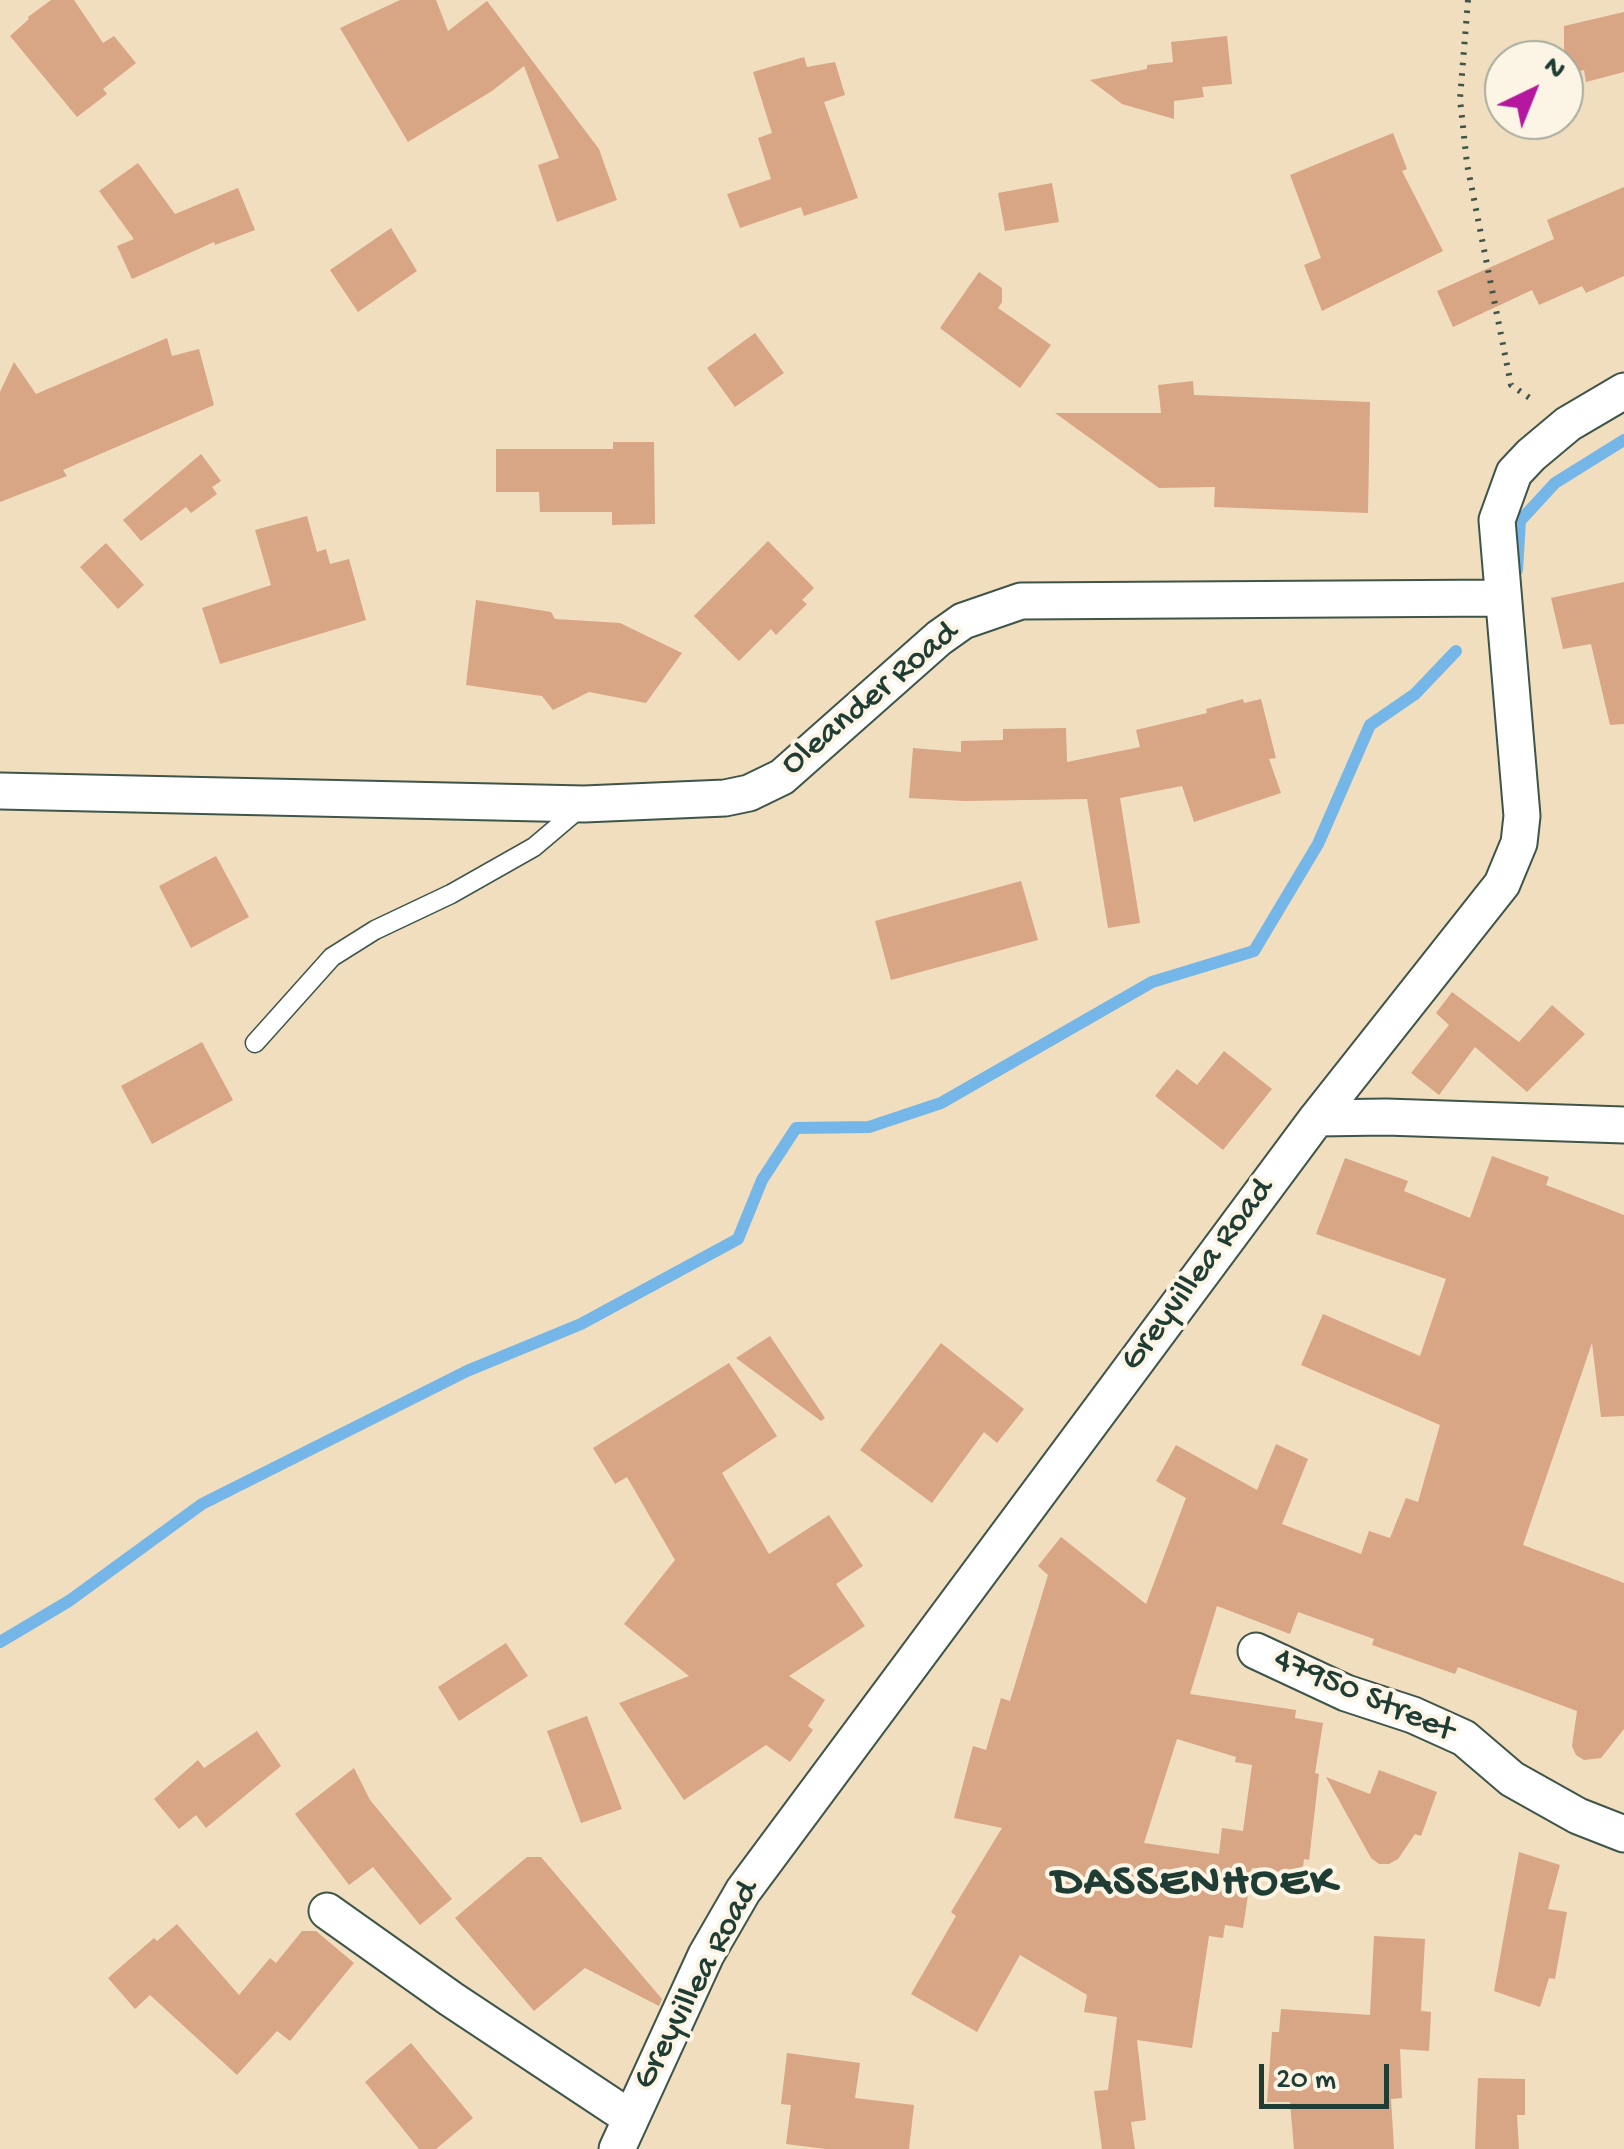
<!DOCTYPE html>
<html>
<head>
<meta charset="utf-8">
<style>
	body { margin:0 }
	#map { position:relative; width:1624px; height:2149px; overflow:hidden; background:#f1debe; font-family:"Gochi Hand",sans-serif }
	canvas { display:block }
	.north { position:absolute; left:1484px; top:40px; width:100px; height:100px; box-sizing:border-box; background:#fcf5e5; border:2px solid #a4ab9e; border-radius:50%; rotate:43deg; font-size:28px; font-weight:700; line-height:40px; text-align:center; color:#1f3d34 }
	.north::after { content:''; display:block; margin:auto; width:35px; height:45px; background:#b5179e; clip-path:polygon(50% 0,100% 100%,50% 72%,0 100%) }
	.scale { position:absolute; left:1259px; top:2064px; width:130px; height:45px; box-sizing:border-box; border:5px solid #1f3d34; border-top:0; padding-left:12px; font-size:30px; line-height:35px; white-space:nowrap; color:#1f3d34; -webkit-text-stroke:8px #fcf5e5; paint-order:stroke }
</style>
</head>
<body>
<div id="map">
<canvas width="1624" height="2149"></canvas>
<div class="north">N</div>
<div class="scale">20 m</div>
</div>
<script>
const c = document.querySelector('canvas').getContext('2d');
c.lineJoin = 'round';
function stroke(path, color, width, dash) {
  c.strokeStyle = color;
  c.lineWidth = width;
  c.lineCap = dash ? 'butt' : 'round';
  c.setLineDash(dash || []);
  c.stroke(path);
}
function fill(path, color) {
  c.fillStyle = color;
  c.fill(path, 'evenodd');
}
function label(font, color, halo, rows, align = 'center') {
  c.font = font + ' "Gochi Hand",sans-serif';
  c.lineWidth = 8;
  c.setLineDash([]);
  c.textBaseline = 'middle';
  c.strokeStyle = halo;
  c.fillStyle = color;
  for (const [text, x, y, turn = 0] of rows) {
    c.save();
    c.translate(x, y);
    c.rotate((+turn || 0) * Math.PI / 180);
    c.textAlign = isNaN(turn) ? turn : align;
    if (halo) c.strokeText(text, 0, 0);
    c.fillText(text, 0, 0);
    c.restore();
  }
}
stroke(new Path2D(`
	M 1517,570 L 1520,521 L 1555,483 L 1624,440
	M 0,1642 L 69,1601 L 202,1504 L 467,1371 L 581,1324 L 738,1239 L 762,1180 L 796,1128 L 869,1127 L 941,1103 L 1152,982 L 1254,951 L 1318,844 L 1370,725 L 1415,694 L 1456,651`), '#75b6e9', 12);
fill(new Path2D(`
	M 51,0 L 74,0 L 103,43 L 114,36 L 136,63 L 103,89 L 107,94 L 77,117 L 10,36 L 29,19 L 28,17 Z
	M 400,0 L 436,0 L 448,31 L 487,1 L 599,149 L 617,200 L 557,222 L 538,165 L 559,158 L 524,66 L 492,91 L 408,142 L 340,28 Z
	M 1624,12 L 1624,72 L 1586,82 L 1584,70 L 1569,74 L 1564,54 L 1564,26 Z
	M 1227,36 L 1232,84 L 1202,87 L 1204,97 L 1174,101 L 1174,119 L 1122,104 L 1090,80 L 1147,69 L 1147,65 L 1173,62 L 1171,42 Z
	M 804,57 L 807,67 L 835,62 L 845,95 L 824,102 L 858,198 L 804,216 L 801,207 L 740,228 L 727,194 L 771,179 L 758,138 L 772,133 L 753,72 Z
	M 1393,133 L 1407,169 L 1402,171 L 1443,251 L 1322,311 L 1304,265 L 1321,258 L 1290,175 Z
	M 138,163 L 175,214 L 238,188 L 255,230 L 215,245 L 214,242 L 132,279 L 117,246 L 134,239 L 99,191 Z
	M 1052,183 L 1059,222 L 1005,231 L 998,193 Z
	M 1624,187 L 1624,276 L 1586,293 L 1582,286 L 1539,305 L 1532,290 L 1453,327 L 1437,291 L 1554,239 L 1547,220 Z
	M 391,228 L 417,271 L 358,312 L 330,270 Z
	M 979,272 L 1002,288 L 1002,302 L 998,308 L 1051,345 L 1020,388 L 940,328 Z
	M 755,333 L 784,373 L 735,407 L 707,368 Z
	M 167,338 L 172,356 L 199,349 L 214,405 L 63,470 L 67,476 L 0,502 L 0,392 L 14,362 L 36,394 Z
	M 1193,381 L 1194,395 L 1370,402 L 1368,513 L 1214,507 L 1215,487 L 1159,488 L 1055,413 L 1161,413 L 1158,385 Z
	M 613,442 L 654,442 L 655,524 L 612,525 L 612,512 L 540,512 L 539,492 L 496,492 L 496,449 L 613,449 Z
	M 201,454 L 221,481 L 212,487 L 217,494 L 191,513 L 186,507 L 141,541 L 123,520 Z
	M 307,516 L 317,552 L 326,549 L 330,564 L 349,559 L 366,620 L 220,664 L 202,608 L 271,585 L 255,530 Z
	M 768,541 L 814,588 L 802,600 L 807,604 L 776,635 L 771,629 L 739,661 L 694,616 Z
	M 106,543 L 144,585 L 118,609 L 80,567 Z
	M 1624,582 L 1624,724 L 1610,725 L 1591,644 L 1563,649 L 1551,598 Z
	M 476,600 L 551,612 L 555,619 L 620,623 L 682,653 L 646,703 L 589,692 L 553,710 L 542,696 L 466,685 Z
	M 1243,699 L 1244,703 L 1261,699 L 1276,758 L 1269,759 L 1281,793 L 1194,822 L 1182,786 L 1120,798 L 1140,923 L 1108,928 L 1087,799 L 964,801 L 909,798 L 913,748 L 961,752 L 961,741 L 1003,740 L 1003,729 L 1066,728 L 1067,762 L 1140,747 L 1136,730 L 1207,713 L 1206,709 Z
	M 216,856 L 249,917 L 191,948 L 159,886 Z
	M 1021,881 L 1038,940 L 891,980 L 875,921 Z
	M 1452,992 L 1519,1042 L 1552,1005 L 1585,1034 L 1527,1092 L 1475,1047 L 1439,1095 L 1411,1073 L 1449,1025 L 1436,1013 Z
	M 202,1042 L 233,1100 L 152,1144 L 121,1086 Z
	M 1224,1051 L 1272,1089 L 1223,1150 L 1155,1096 L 1177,1069 L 1197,1085 Z
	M 1492,1156 L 1549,1177 L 1546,1185 L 1624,1215 L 1624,1416 L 1601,1417 L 1592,1343 L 1523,1545 L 1624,1583 L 1624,1729 L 1601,1758 L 1584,1760 L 1576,1755 L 1572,1746 L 1577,1711 L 1458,1667 L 1455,1674 L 1372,1645 L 1374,1639 L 1298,1612 L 1290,1634 L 1217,1606 L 1190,1694 L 1296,1710 L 1295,1718 L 1323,1723 L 1315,1773 L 1319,1774 L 1309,1860 L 1304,1859 L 1302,1875 L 1252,1868 L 1243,1928 L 1225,1925 L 1223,1938 L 1209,1936 L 1192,2048 L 1137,2040 L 1146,2120 L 1131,2122 L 1135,2149 L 1102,2149 L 1094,2091 L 1108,2090 L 1117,2017 L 1084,2012 L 1087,1995 L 1020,1955 L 977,2032 L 911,1994 L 956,1916 L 951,1912 L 1002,1828 L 954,1818 L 973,1746 L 986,1750 L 1001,1698 L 1010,1701 L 1048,1575 L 1038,1566 L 1061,1537 L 1146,1604 L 1186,1498 L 1156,1481 L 1176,1445 L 1257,1490 L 1276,1444 L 1308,1459 L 1282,1524 L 1361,1554 L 1369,1531 L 1390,1538 L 1406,1498 L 1418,1502 L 1440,1425 L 1301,1365 L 1323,1314 L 1420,1356 L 1446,1279 L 1316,1234 L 1345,1158 L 1408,1181 L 1404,1191 L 1470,1218 ZM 1177,1739 L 1236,1757 L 1235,1762 L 1252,1765 L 1243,1831 L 1222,1828 L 1219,1854 L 1144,1843 Z
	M 770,1336 L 825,1418 L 821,1421 L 736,1358 Z
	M 941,1343 L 1024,1409 L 997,1443 L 984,1432 L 932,1503 L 860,1450 Z
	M 729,1363 L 777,1436 L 722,1473 L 769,1554 L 829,1515 L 863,1566 L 836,1584 L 865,1626 L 789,1676 L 825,1700 L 808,1726 L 813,1730 L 790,1762 L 766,1745 L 684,1800 L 619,1703 L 689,1676 L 624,1624 L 675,1560 L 627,1477 L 615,1484 L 593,1448 Z
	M 506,1643 L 528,1676 L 459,1721 L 438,1687 Z
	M 587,1716 L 622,1809 L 581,1823 L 547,1731 Z
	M 257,1731 L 281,1766 L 206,1828 L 196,1815 L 179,1829 L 154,1799 L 198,1760 L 204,1768 Z
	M 354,1768 L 370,1800 L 452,1899 L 420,1925 L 373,1867 L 349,1885 L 295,1814 Z
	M 1379,1770 L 1437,1792 L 1421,1836 L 1415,1834 L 1398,1859 L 1389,1864 L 1379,1864 L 1371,1858 L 1326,1777 L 1370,1794 Z
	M 1519,1852 L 1560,1865 L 1548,1909 L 1567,1912 L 1555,1979 L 1549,1978 L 1540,2007 L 1494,1991 Z
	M 527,1857 L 541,1857 L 662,1999 L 659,2006 L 585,1968 L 534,2011 L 455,1918 Z
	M 177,1924 L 239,1995 L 270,1958 L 276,1963 L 302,1931 L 316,1931 L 354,1963 L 290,2041 L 277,2031 L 237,2075 L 150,1995 L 135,2009 L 108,1978 L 154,1938 L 157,1941 Z
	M 1374,1936 L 1425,1939 L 1421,2011 L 1431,2012 L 1429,2051 L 1400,2049 L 1402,2098 L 1391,2099 L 1394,2149 L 1294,2149 L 1290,2102 L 1267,2102 L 1272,2032 L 1279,2032 L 1281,2009 L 1370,2015 Z
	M 411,2043 L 473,2118 L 436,2149 L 419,2149 L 365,2082 Z
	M 787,2053 L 860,2063 L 855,2098 L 914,2105 L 909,2149 L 826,2149 L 786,2144 L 791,2105 L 781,2104 Z
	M 1478,2078 L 1525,2079 L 1525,2115 L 1517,2115 L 1519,2149 L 1475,2149 Z`), '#d8a585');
const service = new Path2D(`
	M 255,1043 L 332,957 L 375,930 L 451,894 L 534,847 L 580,808`);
const minor = new Path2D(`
	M 0,791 L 584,804 L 725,798 L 749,793 L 782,777 L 939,638 L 963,621 L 1021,601 L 1502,598
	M 1317,1118 L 1386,1117 L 1624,1125
	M 1256,1651 L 1346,1693 L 1413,1715 L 1464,1738 L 1512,1779 L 1578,1816 L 1624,1834
	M 327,1911 L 451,1999 L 629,2117
	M 617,2149 L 706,1955 L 743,1891 L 1317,1118 L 1502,884 L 1519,843 L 1522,816 L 1497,520 L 1514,473 L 1531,455 L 1568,424 L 1624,391`);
stroke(service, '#3e5549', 21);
stroke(minor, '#3e5549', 39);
stroke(new Path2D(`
	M 1468,0 L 1460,99 L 1467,164 L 1511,385 L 1534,401`), '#3e5549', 6, [2.5, 8]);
stroke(service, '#fff', 18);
stroke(minor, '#fff', 35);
label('35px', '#1f3d34', '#fcf5e5', [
	["Oleander Road",871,700,-40],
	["Greyvillea Road",1199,1276,-53],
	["47950 Street",1363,1697,23],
	["Greyvillea Road",698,1986,-62]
]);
c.letterSpacing = '2.5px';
label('bold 45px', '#1f3d34', '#fcf5e5', [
	["DASSENHOEK",1195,1885]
]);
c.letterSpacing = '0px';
</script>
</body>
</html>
